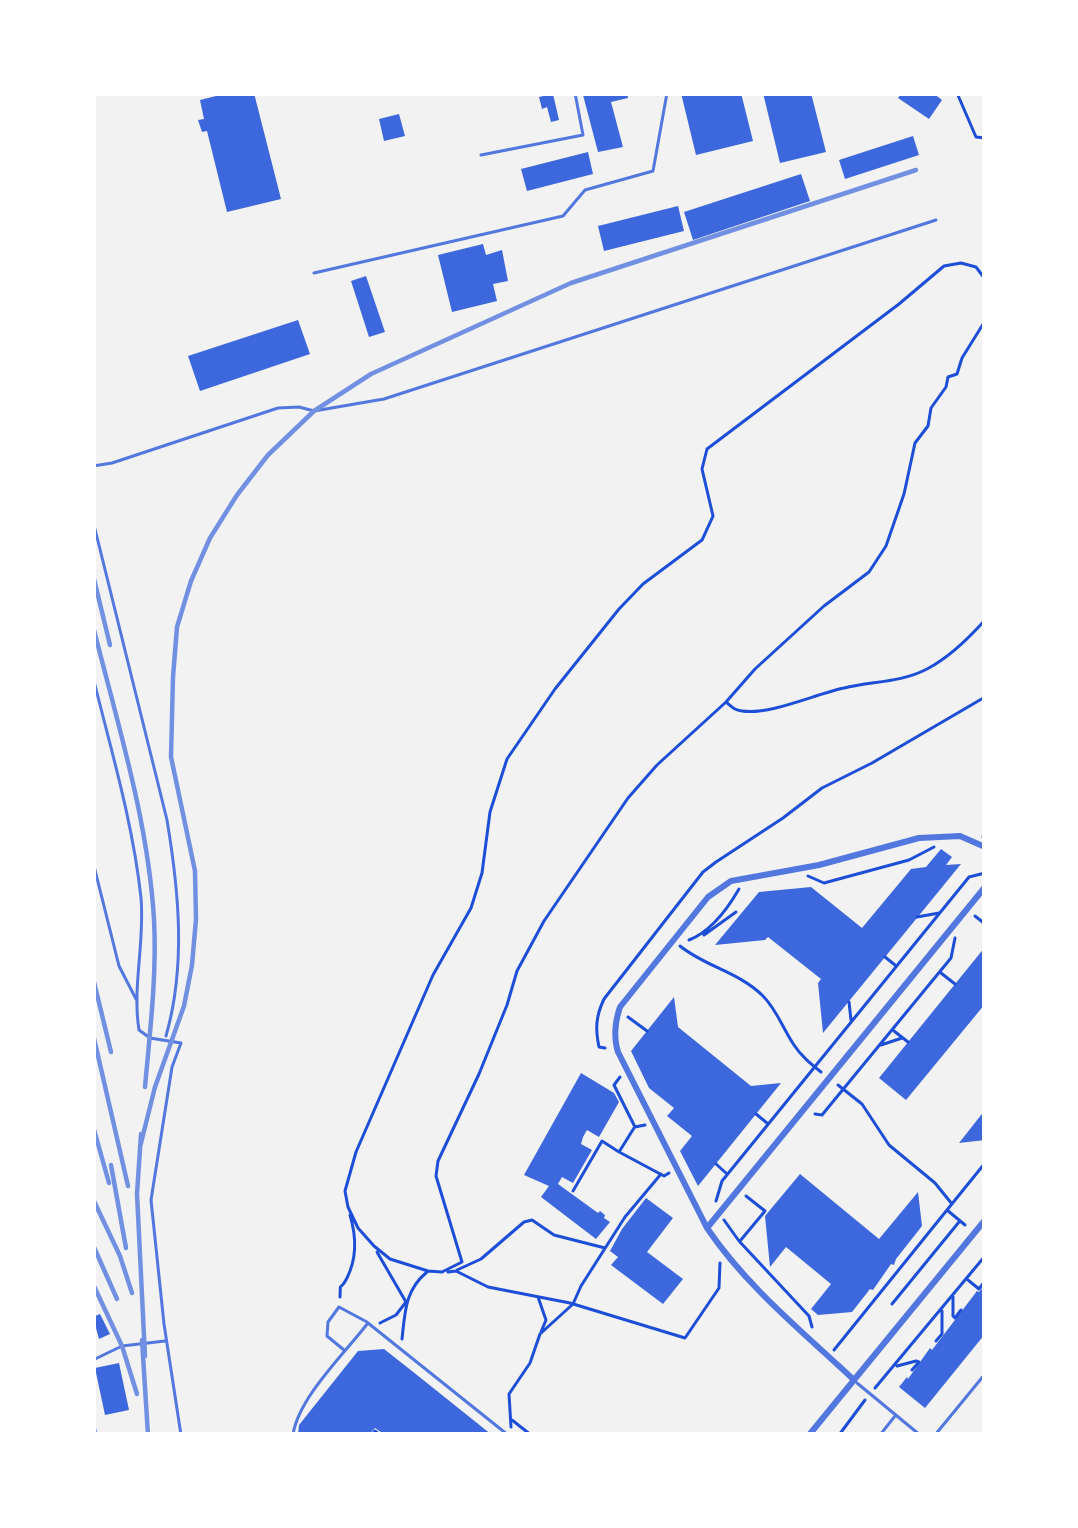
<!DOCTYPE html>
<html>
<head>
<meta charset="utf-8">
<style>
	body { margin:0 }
	#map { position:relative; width:1078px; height:1528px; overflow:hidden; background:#f2f2f2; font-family:"Work Sans",sans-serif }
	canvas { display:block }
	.frame { position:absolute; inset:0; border:96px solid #fff; pointer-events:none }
</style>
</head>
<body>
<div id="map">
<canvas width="1078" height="1528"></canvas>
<div class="frame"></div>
</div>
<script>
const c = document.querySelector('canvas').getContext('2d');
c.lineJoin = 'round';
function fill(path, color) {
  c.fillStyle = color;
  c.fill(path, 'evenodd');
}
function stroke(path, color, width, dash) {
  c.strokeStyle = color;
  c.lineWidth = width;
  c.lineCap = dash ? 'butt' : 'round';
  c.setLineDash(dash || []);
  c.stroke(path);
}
fill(new Path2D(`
	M 228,93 L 254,93 L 281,199 L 227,212 L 207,131 L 202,132 L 198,120 L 204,119 L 200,100 Z
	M 591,93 L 627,93 L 628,98 L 611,102 L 623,147 L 598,152 L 583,95 Z
	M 681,93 L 741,93 L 753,141 L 696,155 Z
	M 763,93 L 811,93 L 826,152 L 780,163 Z
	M 902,93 L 933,93 L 942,100 L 929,119 L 898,98 Z
	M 553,94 L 559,120 L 551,122 L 547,107 L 542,109 L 539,97 Z
	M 399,114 L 405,136 L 384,141 L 379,119 Z
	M 913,136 L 919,155 L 845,179 L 839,160 Z
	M 588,152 L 593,174 L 527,191 L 521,169 Z
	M 801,174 L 810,201 L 693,240 L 684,212 Z
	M 678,206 L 684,231 L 604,251 L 598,226 Z
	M 483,244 L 486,255 L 502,250 L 508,281 L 493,284 L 497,301 L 452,312 L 438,255 Z
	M 366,276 L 385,332 L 369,337 L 351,281 Z
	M 298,320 L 310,354 L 200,391 L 188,356 Z
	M 941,849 L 952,857 L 946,865 L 961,864 L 823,1033 L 818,983 L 821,979 L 768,937 L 765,940 L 715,945 L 759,892 L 811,887 L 862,928 L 911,869 L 926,867 Z
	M 985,947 L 985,1004 L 906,1100 L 879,1078 Z
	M 674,997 L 678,1027 L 751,1086 L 781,1083 L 698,1186 L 680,1151 L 692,1136 L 667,1116 L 674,1108 L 649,1088 L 631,1051 Z
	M 581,1073 L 614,1093 L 619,1102 L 599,1137 L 587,1130 L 583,1137 L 581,1144 L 592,1150 L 573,1183 L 562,1177 L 558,1184 L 598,1213 L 600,1211 L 605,1215 L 604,1218 L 610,1222 L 596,1239 L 541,1197 L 549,1186 L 524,1175 Z
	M 985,1110 L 985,1140 L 959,1143 Z
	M 800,1174 L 879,1239 L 918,1192 L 922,1226 L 896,1259 L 894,1265 L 891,1264 L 873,1290 L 870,1289 L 852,1312 L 818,1315 L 811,1309 L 831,1284 L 786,1247 L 770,1267 L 765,1216 Z
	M 646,1198 L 673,1218 L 647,1252 L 683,1279 L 663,1304 L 611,1265 L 618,1257 L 610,1251 L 622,1229 Z
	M 985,1285 L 985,1334 L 925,1408 L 899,1387 L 907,1377 L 908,1379 L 930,1348 L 932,1350 L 977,1291 L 979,1292 Z
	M 100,1314 L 110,1334 L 99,1339 L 93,1317 Z
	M 384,1349 L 417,1375 L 492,1435 L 385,1435 L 375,1428 L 369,1435 L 298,1435 L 299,1425 L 358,1351 Z
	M 119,1363 L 129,1410 L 105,1415 L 95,1368 Z`), '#3d67dc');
stroke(new Path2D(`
	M 957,93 L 976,137 L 985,138
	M 985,321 L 962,358 L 957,374 L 948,377 L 946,387 L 931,408 L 928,426 L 915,443 L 904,494 L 886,546 L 869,572 L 824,606 L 755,669 L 726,702 C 732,707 734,710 742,711 C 771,715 815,694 844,688 C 872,681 900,683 927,669 C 948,658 969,638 985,620
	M 726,702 L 657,765 L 628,798 L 544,921 L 517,971 L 507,1005 L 479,1074 L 438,1161 L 436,1176 L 462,1262 L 442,1272 L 428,1271 L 390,1259 L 374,1246 L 358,1228 L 348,1207 L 345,1191 L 356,1152 L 433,975 L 471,908 L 482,873 L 490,812 L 507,759 L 555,689 L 619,609 L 643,584 L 702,540 L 713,516 L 702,469 L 707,449 L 899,304 L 944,266 L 961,263 L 976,267 L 985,279
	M 983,837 L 985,827
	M 808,876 L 824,883 L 909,860 L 934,847
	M 975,916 L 985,924
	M 917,917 L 939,913
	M 704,935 L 736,912
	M 689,940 C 710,932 728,908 739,889
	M 680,946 C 706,967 739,972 763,996 C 777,1010 783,1029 794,1045 C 801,1056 811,1064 821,1072
	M 885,957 L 895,965
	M 941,973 L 955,984
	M 849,1002 L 851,1020
	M 628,1017 L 647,1031
	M 894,1031 L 908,1042
	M 881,1045 L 902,1038
	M 605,1048 L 599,1047 C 595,1028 596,1016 604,999 L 703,872 L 716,862 L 783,818 L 822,788 L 872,763 L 985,697
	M 620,1077 L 614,1085 L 635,1127 L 645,1125
	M 838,1085 L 862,1104 L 889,1145 L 935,1183 L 952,1204
	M 756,1114 L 767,1123
	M 815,1114 L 822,1115 L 951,958 L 955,938
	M 621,1153 L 664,1176 L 669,1173
	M 716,1164 L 726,1173
	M 573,1191 L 602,1141 L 619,1152 L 634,1128
	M 716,1201 L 722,1181 L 969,877 L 985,873
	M 724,1220 L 739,1241 L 809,1316 L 812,1327
	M 965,1225 L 947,1210 L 985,1163
	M 740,1241 L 765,1211 L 746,1196
	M 377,1252 L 406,1302 L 396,1315 L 380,1323
	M 457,1270 L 481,1259 L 524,1222 L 532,1220 L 554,1235 L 605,1248
	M 448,1272 L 456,1271 L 488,1287 L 570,1303 L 685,1338 L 719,1288 L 720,1263
	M 968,1280 L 979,1289 L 985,1281
	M 340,1297 C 341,1277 338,1295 347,1278 C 357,1258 356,1235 350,1215
	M 538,1297 L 546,1320 L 541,1332
	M 953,1297 L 953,1316 L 955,1318 L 961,1310
	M 892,1304 L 959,1222
	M 402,1339 C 405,1312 405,1290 427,1272
	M 936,1341 L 942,1334 L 942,1311
	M 834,1350 L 947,1210
	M 897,1366 L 916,1361 L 919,1362 L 912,1370
	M 875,1388 L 985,1256
	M 512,1420 L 531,1435
	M 511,1427 L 509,1394 L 530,1363 L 540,1334 L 573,1304 L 581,1286 L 625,1217 L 661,1174
	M 372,1435 L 375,1431 L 380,1435
	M 839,1435 L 865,1400`), '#1d4ed8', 3);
stroke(new Path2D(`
	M 93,93 L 95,93
	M 481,155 L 583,135 L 575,93
	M 314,273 L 563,216 L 585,190 L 653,171 L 667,93
	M 93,466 L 112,463 L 278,408 L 299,407 L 314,411 L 384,399 L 936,220
	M 93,521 L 167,820 C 179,892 186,966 166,1036
	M 93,677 C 111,750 133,823 141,898 C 145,942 132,987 139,1030 L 150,1038 L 181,1043 L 172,1067 L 151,1200 L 164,1324 L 181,1435
	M 93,862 L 119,966 L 136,999
	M 344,1350 L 327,1336 L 328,1322 L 339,1307 L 367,1322
	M 93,1360 L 122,1346 L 165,1341
	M 857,1383 L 920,1435
	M 93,1421 L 96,1435
	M 293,1435 C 298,1398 345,1353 368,1323 L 508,1435
	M 880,1435 L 895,1416
	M 935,1435 L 985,1374`), '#5277de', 3);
stroke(new Path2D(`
	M 707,1228 L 985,887
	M 854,1380 C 803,1332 747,1287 707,1228 L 618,1052 C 613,1036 615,1022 620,1007 L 708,897 L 731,881 L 819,865 L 919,838 L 960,836 L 985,847`), '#5277de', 6);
stroke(new Path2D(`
	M 809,1435 L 985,1220`), '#5277de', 6);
stroke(new Path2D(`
	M 93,575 L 110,645
	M 93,626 C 117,722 148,820 154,919 C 157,974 150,1031 145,1087
	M 93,978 L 111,1052
	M 93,1034 L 128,1186
	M 93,1126 L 109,1183
	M 141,1134 L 137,1194 L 145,1356
	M 140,1147 L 155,1087 L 184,1006 L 192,965 L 196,919 L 195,871 L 171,757 L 173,677 L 177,627 L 191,581 L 210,538 L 237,495 L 268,455 L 314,411 L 371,374 L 571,283 L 916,170
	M 111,1165 L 126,1248
	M 93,1199 L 120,1256 L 132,1293
	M 93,1245 L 117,1299
	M 93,1284 L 122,1346 L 137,1394
	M 142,1340 L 148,1435`), '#7290e2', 4.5);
</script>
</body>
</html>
